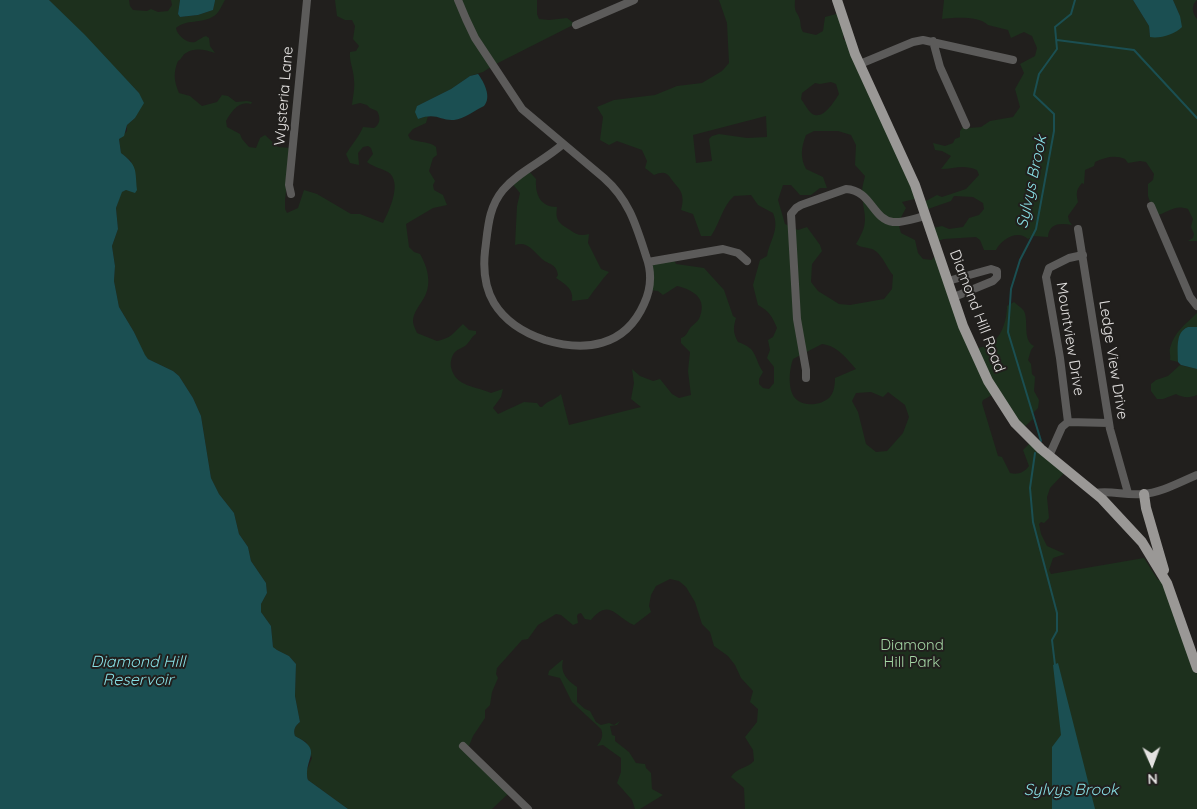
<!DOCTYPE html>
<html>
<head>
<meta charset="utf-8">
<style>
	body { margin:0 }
	#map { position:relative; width:1197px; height:809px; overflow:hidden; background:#211f1d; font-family:Quicksand,sans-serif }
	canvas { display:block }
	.north { position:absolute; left:1127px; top:739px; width:50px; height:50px; -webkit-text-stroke:4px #211f1d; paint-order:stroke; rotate:178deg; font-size:14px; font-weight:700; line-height:20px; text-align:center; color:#e3e1e0 }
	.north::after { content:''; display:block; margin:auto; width:18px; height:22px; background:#e3e1e0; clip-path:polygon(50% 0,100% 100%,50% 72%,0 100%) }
</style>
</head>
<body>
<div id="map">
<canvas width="1197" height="809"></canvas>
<div class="north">N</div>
</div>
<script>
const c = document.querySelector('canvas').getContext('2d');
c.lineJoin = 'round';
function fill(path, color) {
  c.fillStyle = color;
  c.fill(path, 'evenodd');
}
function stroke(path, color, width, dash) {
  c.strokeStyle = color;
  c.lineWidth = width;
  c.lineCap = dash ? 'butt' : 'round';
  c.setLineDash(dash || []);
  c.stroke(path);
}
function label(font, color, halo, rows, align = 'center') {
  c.font = font + ' Quicksand,sans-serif';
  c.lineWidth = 4;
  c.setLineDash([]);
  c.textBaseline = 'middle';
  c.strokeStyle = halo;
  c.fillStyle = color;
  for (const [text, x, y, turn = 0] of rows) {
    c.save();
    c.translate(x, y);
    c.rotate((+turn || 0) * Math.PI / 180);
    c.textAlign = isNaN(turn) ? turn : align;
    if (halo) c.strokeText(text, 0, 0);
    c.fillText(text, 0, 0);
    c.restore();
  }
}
fill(new Path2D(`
	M 49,0 L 129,0 L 130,6 L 133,10 L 147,11 L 151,9 L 158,12 L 168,11 L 172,5 L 171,0 L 180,0 L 178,14 L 180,17 L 198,15 L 213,10 L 215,0 L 225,0 C 222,5 219,13 214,16 C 202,24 186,19 176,28 C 177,35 187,44 195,42 C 199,40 202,37 206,36 L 209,38 L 210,46 L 215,53 C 206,50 195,47 186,53 C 182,55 182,59 178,61 C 173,73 174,81 179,93 L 190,96 L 202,106 L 217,102 L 222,95 L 228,96 L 236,102 L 247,101 L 252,102 L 251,104 C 239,100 231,112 226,121 L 227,127 L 240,134 L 242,139 L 249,147 L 256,148 L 260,138 L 265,135 L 278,147 L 291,148 L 285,200 L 285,209 L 287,213 L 298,208 L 304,190 L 317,194 L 351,214 L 360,214 L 383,223 C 389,211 403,182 388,172 C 381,168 373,167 367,162 L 373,154 L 371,148 L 368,146 L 363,147 L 358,153 L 359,165 L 350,163 L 346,154 C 352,144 359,137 363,127 L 374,128 C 380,124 381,118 377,111 L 370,108 L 367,105 L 360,103 L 352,105 C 353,96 355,88 354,80 C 354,71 349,61 350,52 L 356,51 L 359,46 L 353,39 L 355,26 L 352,20 L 345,20 L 337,16 L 335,0 L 537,0 L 537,14 L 539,19 L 549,20 L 567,18 L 575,24 L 494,65 L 483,72 L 470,76 L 451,89 L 417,106 L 418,119 L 428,116 L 426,123 L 413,129 L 408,135 L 410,139 C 420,143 429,141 436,147 L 437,155 L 433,158 L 429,171 L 435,181 L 433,185 L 434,190 L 443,195 L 447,205 L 433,208 L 406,224 L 409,247 L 414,252 L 420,254 C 427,266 432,282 425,296 C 421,304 413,312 413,321 C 413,325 416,330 417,333 L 437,341 C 452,338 453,333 463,324 L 469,330 L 476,331 L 476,334 C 471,337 470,342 465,346 C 462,348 458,349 455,352 C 452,355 450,362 451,367 C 455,387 476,386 491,393 L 503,389 L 501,397 L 493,408 L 498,414 L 524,402 L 537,403 L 540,407 L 542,407 C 548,400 555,400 561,394 L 569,425 L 641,407 L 631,399 L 634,383 L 632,369 L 640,376 L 653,381 L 660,379 L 672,394 L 679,398 L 691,395 L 688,371 L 690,352 L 681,343 L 681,338 C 687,336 687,332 691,327 C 694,324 697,322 699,319 C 708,299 694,290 677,286 L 663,295 L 658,291 L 649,290 L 649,261 L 672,256 L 676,264 L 704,268 L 724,290 L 733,316 L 736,318 C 733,328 733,333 738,342 C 758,349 753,356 763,372 L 759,379 L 759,384 L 763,388 L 769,389 L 774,383 L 774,367 L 767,358 L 770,350 L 768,340 L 773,337 L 777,328 C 772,316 769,311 758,305 L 753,285 L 760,260 L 767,256 C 770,239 780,230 773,213 L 758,205 L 751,195 L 734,196 C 722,207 720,223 711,236 L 701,236 L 693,214 L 681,210 C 684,200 683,192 676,185 C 668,176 668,169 654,175 L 645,168 L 647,161 L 642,150 L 617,141 L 609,145 L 600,140 L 603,117 L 597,107 L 614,100 L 655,95 L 677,86 L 702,83 L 722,71 L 729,63 L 727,23 L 719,0 L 795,0 C 794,14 797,10 800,20 C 801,25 800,27 803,32 L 816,35 L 823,31 L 825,17 L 840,13 L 845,26 L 843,39 L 850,41 L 864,74 L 861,80 L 868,83 L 919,198 L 902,202 L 906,208 L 898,223 L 901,233 L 915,240 L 918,253 L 923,259 L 932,260 L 938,252 L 974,350 C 980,347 988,346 993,342 C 1003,334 1007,318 1007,306 L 1014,302 C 1017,305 1022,308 1024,311 C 1029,321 1022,340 1034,346 L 1031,350 L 1028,360 L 1031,364 L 1032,374 L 1035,377 L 1034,391 L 1039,400 L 1038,408 L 1032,414 L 1033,419 L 1022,429 L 994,394 L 983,400 L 982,403 L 998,456 L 1002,457 L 1010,473 C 1017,475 1024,473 1029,466 L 1023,450 L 1033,440 L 1067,470 L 1050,488 L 1047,497 L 1049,518 L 1044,523 L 1041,522 L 1039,524 L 1041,534 L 1047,546 L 1065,554 L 1053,558 L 1049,570 L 1051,574 L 1144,558 L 1158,580 L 1163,578 L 1197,667 L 1197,809 L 745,809 L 744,788 L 731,777 C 736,768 748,768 754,761 L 753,750 L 745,737 L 757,722 L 758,709 L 750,702 L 753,691 L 741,678 L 735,665 L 728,656 L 714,646 L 710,632 L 702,624 L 695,602 L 686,587 L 679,581 L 670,579 L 656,586 L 651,595 L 649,606 L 651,612 L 634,625 C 616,618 610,597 591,620 L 585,619 L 581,613 L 578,614 L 577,616 L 578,623 L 573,625 L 561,615 L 556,614 L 538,625 L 528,639 L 522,640 L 497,668 L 496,674 L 498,678 L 492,692 L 490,705 L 485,710 L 485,718 L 473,736 L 467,751 L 509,793 L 492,809 L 348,809 L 308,780 L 306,772 L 312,758 L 306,742 L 295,736 C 293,730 295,726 300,722 L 295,696 L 296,664 L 289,656 L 277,650 L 273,647 L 271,626 L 261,612 L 261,604 L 267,593 L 266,583 L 251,561 L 248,547 L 239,534 L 234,513 L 219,494 L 211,478 L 201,416 L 193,398 L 179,376 L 173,371 L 148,359 L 144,355 L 134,332 L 119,307 L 114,281 L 115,266 L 112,246 L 118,229 L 116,208 L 121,192 L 126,190 L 132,191 L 131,161 L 121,153 L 119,139 L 127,131 L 127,125 L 135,118 L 139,93 ZM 831,82 L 836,84 L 839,94 C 834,102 822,122 811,113 C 807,109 804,103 801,99 L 802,93 L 815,83 L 820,84 ZM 766,116 L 767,137 L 747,138 L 719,134 L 712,136 L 709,139 L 712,161 L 696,163 L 693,135 ZM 814,131 L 838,131 L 851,135 L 856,145 L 855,165 L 865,176 C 864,181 862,187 862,192 C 863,216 871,220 856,244 C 861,248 866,247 872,249 C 881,252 887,268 893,275 L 892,289 L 884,299 L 850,305 L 839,304 L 818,291 L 811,282 L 812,264 L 822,251 L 820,245 L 807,227 L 798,230 L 785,224 L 778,200 L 783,185 L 791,185 L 800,195 L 811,195 L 820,188 L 827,188 L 823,177 L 806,169 C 800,157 801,148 806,135 ZM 822,344 C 838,346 846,358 856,369 L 835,378 C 835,385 834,392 830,397 C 822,405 806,407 797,400 C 787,392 789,370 793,359 ZM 871,392 L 883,397 L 888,392 L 905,405 L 909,417 L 903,433 L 887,451 L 876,452 L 866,444 L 858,412 L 852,401 L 856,393 Z
	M 944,0 L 1133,0 L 1149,26 L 1150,37 L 1180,16 L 1173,0 L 1197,0 C 1191,5 1192,13 1197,19 L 1197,241 L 1188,241 L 1193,238 L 1194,234 L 1191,227 L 1193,219 L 1188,209 C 1175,204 1168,212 1156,216 L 1154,214 L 1148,196 L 1148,184 L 1153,180 L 1154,174 L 1146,162 L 1140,161 L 1128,163 L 1125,159 C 1115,155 1106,157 1095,162 L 1094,166 L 1085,170 L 1084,184 L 1082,183 C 1076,190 1076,193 1078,202 L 1068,216 L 1069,221 L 1072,225 C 1060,223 1049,223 1048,237 L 1033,236 L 1028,239 C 1018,229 1001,239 996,250 L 984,250 L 980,240 L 976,237 L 944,239 L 934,242 L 933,228 L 942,226 L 949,229 L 963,227 L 969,218 L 979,215 L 984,209 L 983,203 L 973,197 L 954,196 L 951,201 L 925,210 L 924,202 L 937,195 L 942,197 L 966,189 L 979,175 L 977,170 C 963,164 955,169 941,169 L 951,156 L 942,151 L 935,150 L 933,143 L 945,146 L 953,143 L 955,139 L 960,137 L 960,131 L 965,124 L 969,128 L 981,127 L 990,121 L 1013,117 L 1020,107 L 1015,89 L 1024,73 L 1020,64 L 1035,56 L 1037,48 L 1032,36 L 1024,32 L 1011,38 L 1008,30 L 988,25 C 980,16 954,17 942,19 Z
	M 528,170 L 536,179 C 535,194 540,207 557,207 C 555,221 559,223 570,230 C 577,235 580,236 589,234 L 588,243 L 601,269 L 609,272 C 601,281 595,289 588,299 L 572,301 C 574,289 565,284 556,278 L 558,275 C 556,263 549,265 542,259 C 533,251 528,241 515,245 L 517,206 L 520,193 L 511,182 Z
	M 1197,313 L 1197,327 L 1188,327 L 1184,329 L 1178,341 L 1178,362 L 1170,360 C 1171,356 1169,351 1170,348 C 1175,331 1185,325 1197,313 Z
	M 1180,365 L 1197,369 L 1197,395 C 1190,398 1183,398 1176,394 L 1163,399 L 1157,399 L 1151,391 L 1151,384 L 1156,380 L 1168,376 Z
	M 562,660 L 563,660 C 560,673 567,680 577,687 L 577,702 L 585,709 L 590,711 L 596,722 L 601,725 L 609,723 L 614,725 L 620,721 L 617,725 L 610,726 L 612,735 L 615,736 L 615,741 L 629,752 L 636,763 L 645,764 L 646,768 L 651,773 L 652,789 L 663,795 L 640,809 L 635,809 L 632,800 L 617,783 L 621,772 L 621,758 L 603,745 L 597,746 C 601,741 604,736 601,729 L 572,702 L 560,678 L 548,675 L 549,671 Z`), '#1d301d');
fill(new Path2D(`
	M 0,0 L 49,0 L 85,35 L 139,93 L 144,103 L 135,118 L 127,125 L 124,136 L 119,139 L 121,153 C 138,166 135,170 137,190 L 135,193 L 126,190 L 122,192 L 116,208 L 118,229 L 112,246 L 115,266 L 114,281 L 119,307 L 134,332 L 145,355 L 148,359 L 173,371 L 179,376 L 193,398 L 201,416 L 211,478 L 219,494 L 234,513 L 239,534 L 248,547 L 251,561 L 266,583 L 267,593 L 261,604 L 261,612 L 271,626 L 273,647 L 277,650 L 289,656 L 296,664 L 295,696 L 300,722 C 295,726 293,730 295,736 C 325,751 303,758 308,780 L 348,809 L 0,809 Z
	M 180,0 L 215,0 L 215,1 L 213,10 L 198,15 L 180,17 L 178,14 Z
	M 1133,0 L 1173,0 L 1180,16 L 1182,27 C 1175,34 1160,39 1150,37 L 1149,26 Z
	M 478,74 C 484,82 492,97 484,106 C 475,110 464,119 454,120 C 440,121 437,112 418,119 L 415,112 L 417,106 L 451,89 L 470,76 Z
	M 1188,327 L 1197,327 L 1197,369 L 1181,365 L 1178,362 C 1178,349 1175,332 1188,327 Z
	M 1058,663 L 1095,809 L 1052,809 L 1052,747 L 1061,735 L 1053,665 Z`), '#1b4f52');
stroke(new Path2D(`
	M 1057,40 L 1134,50 L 1197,118
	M 1041,441 L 1008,332 L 1011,289 L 1020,260 L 1036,229 L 1054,131 L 1054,114 L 1034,95 L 1039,74 L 1057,49 L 1055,27 L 1071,14 L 1075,0
	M 1035,453 L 1030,488 L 1033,522 L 1057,613 L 1057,631 L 1052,640 L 1055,665`), '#1b4f52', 2);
stroke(new Path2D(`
	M 458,0 L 466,19 L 475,38 L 522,109 L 604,178 C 629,200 636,225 646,256 C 652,272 651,289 644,304 C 625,347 585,352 545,340 C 524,333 505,321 494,303 C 484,286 483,269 485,251 C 488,229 488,208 503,190 C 519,171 544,161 563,144
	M 576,25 L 634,0
	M 933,41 L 940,67 L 966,125
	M 860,64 L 913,42 L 923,40 L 1013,60
	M 291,194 L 289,185 L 307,0
	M 1151,206 L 1190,297 L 1197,306
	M 1078,229 L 1110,429 L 1128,493
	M 648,262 L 723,249 L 738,253 L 747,261
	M 948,281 L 991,269 L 997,271 L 997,277 L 993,281 L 954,297
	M 806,378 L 806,370 L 797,319 L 791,214 L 796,208 L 801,205 L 846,189 C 871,190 873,220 893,222 C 903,223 916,218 925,216
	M 1068,422 L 1060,358 L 1046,277 L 1049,268 L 1069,258 L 1083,255
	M 1049,456 L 1062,427 L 1068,422 L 1109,423
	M 1095,493 C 1111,490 1126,496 1142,494 C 1161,493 1180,482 1197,475
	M 463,746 L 528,809`), '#5c5b5a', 8);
stroke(new Path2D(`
	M 837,0 L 855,54 L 915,185 L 963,326 L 988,381 L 1015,423 L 1041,449 L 1102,499 L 1142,542 L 1167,583 L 1197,668
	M 1144,494 L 1146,508 L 1164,570`), '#9a9896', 10);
label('15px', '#e3e1e0', '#211f1d', [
	["Wysteria Lane",284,96,-85],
	["Diamond Hill Road",977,311,69],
	["Mountview Drive",1070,339,81],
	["Ledge View Drive",1113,360,81]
]);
label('15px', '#a4d5a4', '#211f1d', [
	["Diamond",912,645],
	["Hill Park",912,662]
]);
label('italic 16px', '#88dfe4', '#211f1d', [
	["Sylvys Brook",1032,182,-78],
	["Diamond Hill",138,662],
	["Reservoir",138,680],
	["Sylvys Brook",1071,790]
]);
</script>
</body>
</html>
